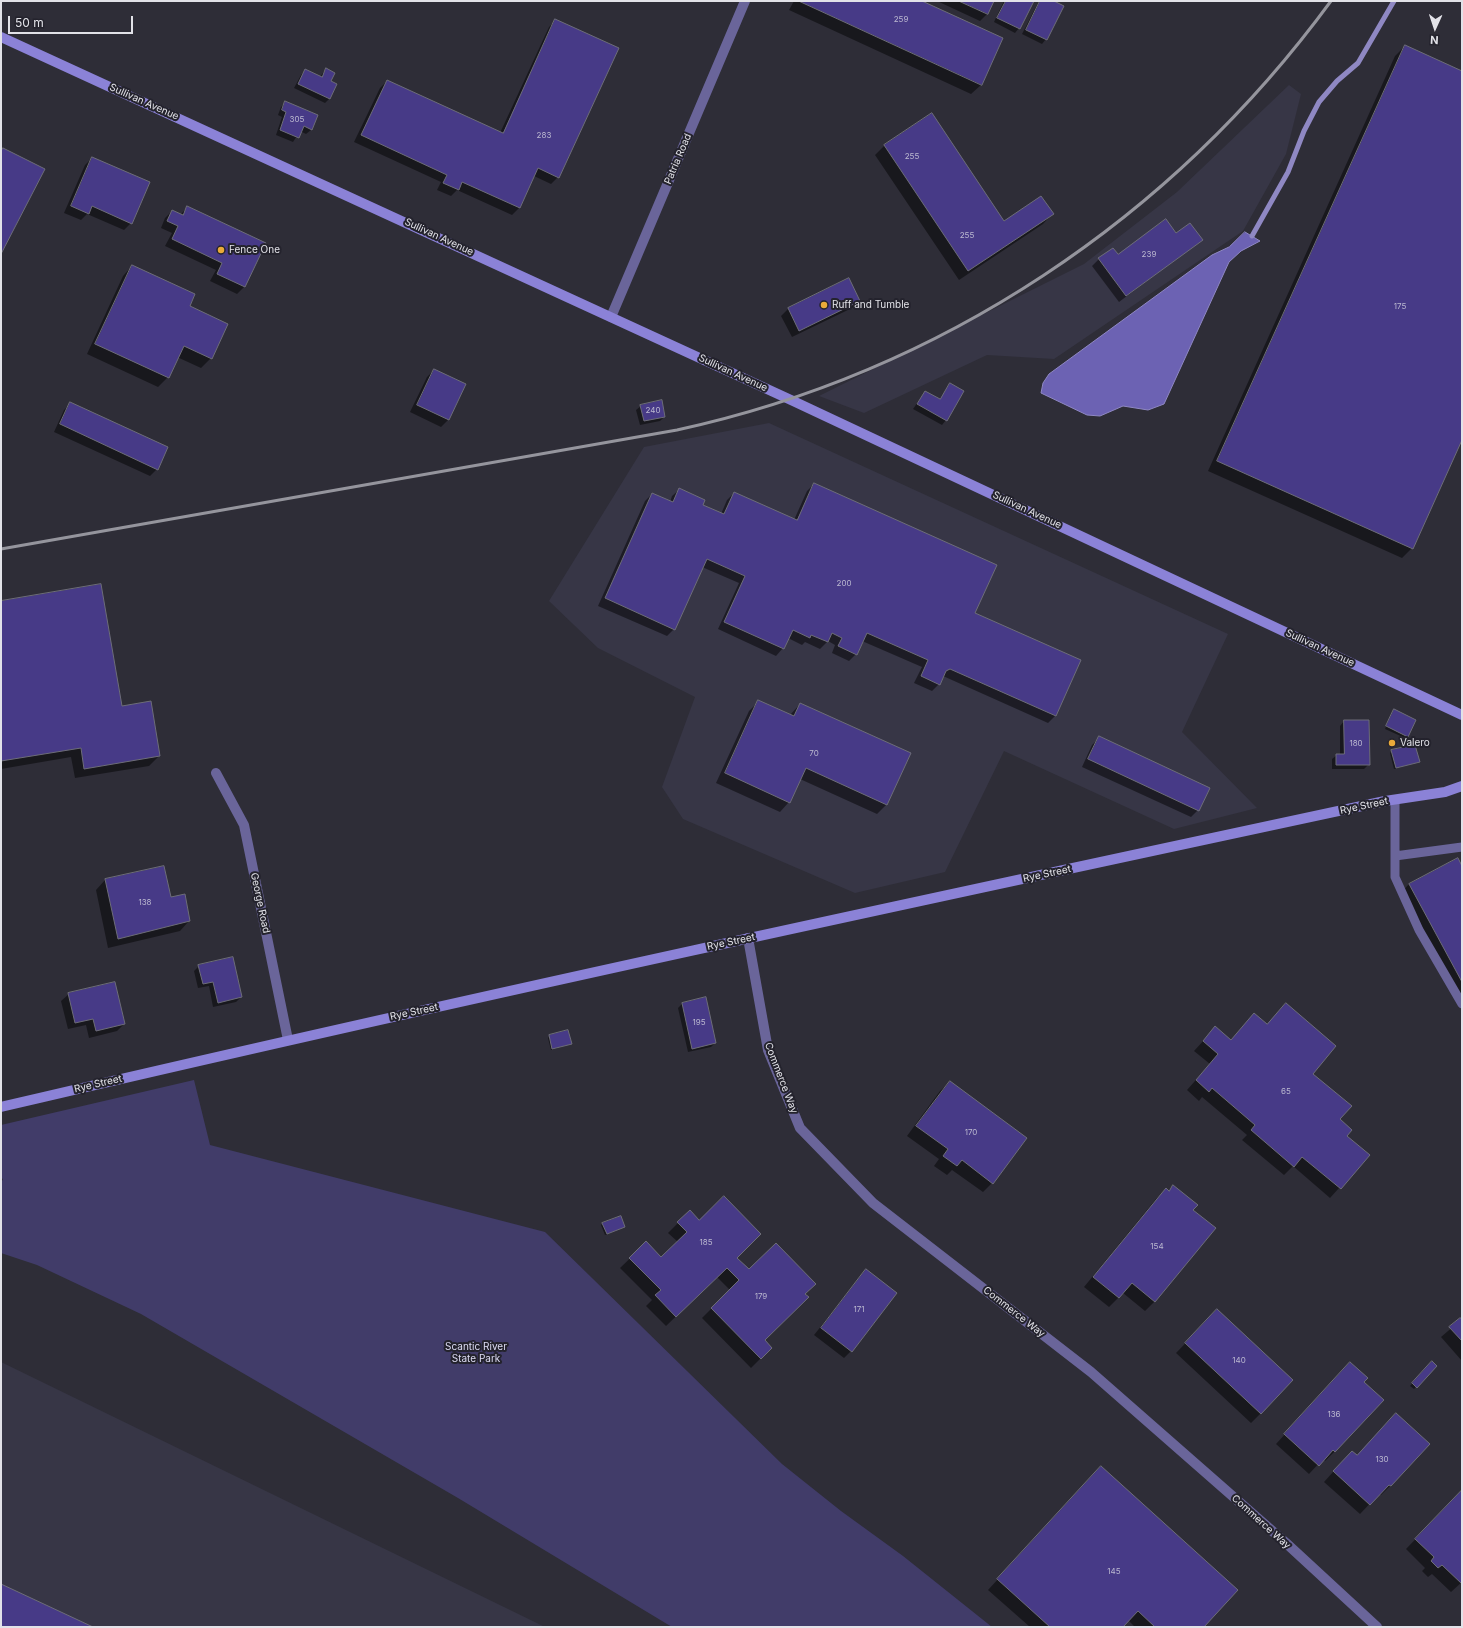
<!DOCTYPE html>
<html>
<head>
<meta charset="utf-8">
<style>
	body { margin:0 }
	#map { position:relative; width:1463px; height:1628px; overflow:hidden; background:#2e2d37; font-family:Inter,sans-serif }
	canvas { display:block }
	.frame { position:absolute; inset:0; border:2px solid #e2e2e8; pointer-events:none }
	.north { position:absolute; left:1415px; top:8px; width:40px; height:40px; -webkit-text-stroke:3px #24232d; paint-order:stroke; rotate:183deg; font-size:11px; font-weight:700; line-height:16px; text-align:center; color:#e2e2e8 }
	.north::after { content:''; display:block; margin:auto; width:14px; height:18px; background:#e2e2e8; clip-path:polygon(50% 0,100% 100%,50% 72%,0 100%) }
	.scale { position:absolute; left:8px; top:16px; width:125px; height:18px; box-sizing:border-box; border:2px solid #e2e2e8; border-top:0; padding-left:5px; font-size:12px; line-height:14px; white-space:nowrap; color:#e2e2e8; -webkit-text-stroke:3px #24232d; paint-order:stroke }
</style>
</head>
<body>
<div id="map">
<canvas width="1463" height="1628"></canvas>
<div class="frame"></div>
<div class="north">N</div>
<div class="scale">50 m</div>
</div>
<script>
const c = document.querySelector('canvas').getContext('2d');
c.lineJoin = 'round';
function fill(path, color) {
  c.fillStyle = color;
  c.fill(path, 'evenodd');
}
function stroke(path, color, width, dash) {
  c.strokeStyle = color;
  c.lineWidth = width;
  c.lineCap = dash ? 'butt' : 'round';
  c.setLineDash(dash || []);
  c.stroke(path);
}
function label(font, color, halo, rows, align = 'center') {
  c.font = font + ' Inter,sans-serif';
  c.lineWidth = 4;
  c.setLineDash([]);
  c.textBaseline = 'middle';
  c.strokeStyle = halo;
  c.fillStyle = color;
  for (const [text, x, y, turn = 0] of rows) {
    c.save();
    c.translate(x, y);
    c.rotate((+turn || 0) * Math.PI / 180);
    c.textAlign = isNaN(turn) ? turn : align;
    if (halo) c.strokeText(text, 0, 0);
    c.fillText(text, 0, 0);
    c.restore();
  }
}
fill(new Path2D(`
	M 1289,85 L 1301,94 L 1286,154 L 1243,231 L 1054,359 L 987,355 L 864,413 L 819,396 L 1084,264 L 1177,192 Z
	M 769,423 L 1228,634 L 1182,732 L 1257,808 L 1174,829 L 1004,751 L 945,872 L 855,893 L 683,819 L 662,787 L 695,697 L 598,648 L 549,601 L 644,447 Z
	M 1,1362 L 545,1627 L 1,1627 Z`), '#373646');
fill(new Path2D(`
	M 194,1080 L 210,1145 L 545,1232 L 782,1464 L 841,1511 L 903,1556 L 992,1627 L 672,1627 L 458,1498 L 141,1314 L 37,1265 L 1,1253 L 1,1183 L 3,1179 L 1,1178 L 1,1125 Z`), '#413c69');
const water = new Path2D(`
	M 1245,232 L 1260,241 L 1241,251 L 1229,262 L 1164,404 L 1148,410 L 1123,406 L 1100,416 L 1087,415 L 1041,393 L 1043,383 L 1049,374 L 1212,255 L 1229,247 Z`);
fill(water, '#6c62b3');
stroke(water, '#8f88c3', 1);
fill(new Path2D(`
	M 794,1 L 920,1 L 1002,39 L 981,85 L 971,94 L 789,10 Z
	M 937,1 L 993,1 L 987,14 L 980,21 Z
	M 1004,1 L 1033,1 L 1019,28 L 1015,33 L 994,22 Z
	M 1039,1 L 1051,1 L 1046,39 L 1042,44 L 1022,34 Z
	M 556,20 L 558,177 L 551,184 L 534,176 L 519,208 L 512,215 L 457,190 L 451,196 L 437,190 L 441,182 L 354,142 L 380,88 L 387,81 L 500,133 L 549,27 Z
	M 1405,46 L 1462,72 L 1462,437 L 1412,548 L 1402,558 L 1208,471 L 1395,56 Z
	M 326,69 L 330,82 L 330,98 L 325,103 L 294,88 L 301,75 L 305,70 L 320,77 Z
	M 286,102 L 317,116 L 311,130 L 306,134 L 300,131 L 293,142 L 276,135 L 282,117 L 278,115 L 281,107 Z
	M 884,146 L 1004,222 L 1052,214 L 1043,224 L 959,280 L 875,155 Z
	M 92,158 L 131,223 L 124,230 L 87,214 L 81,220 L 64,213 L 85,165 Z
	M 188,207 L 265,243 L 244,287 L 237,294 L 210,281 L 216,270 L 165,246 L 172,233 L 161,228 L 165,218 L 172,211 L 180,215 Z
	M 1176,235 L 1201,240 L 1119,302 L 1092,266 L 1099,259 L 1118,256 Z
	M 132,266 L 188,307 L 211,358 L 201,368 L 177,357 L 168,377 L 158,387 L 87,354 L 123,276 Z
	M 848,280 L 859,301 L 852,308 L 792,337 L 781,316 L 788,309 Z
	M 434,370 L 465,384 L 448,420 L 441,427 L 410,412 L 427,377 Z
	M 950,384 L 946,420 L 942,425 L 913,409 L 925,392 L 939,400 Z
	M 71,403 L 157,469 L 150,476 L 54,432 L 64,410 Z
	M 641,406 L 664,417 L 660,421 L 640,425 L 636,410 Z
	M 814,484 L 974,614 L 1079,661 L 1055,716 L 1048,723 L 943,676 L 939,684 L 932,691 L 914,683 L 922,667 L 862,641 L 856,654 L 849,661 L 832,653 L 835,645 L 828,641 L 820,649 L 805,642 L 802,645 L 788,638 L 783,648 L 776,656 L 718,629 L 739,583 L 702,567 L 674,629 L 667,636 L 598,606 L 645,501 L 652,494 L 670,502 L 672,496 L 680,489 L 701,505 L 721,514 L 727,500 L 734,493 L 794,520 L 807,491 Z
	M 1,602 L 121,707 L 159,756 L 149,766 L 75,778 L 71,757 L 1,769 Z
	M 759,701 L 790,715 L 800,704 L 887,804 L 877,814 L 800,779 L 789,802 L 780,812 L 716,783 L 749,711 Z
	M 1392,713 L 1407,736 L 1405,738 L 1385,729 Z
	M 1344,721 L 1369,764 L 1364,769 L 1332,769 L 1332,759 L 1337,755 L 1340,755 L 1340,726 Z
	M 1099,738 L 1198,810 L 1191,817 L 1082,767 L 1092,745 Z
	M 1392,751 L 1419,762 L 1394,769 L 1390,753 Z
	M 163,868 L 170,898 L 189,921 L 180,931 L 108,948 L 96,890 L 105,880 Z
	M 1462,868 L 1462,1009 L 1400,894 L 1409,884 Z
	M 199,966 L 241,997 L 236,1002 L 213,1007 L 209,986 L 198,988 L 194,971 Z
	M 69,994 L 124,1024 L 117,1031 L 89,1038 L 86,1025 L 68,1029 L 61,1001 Z
	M 682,1004 L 715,1043 L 711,1047 L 688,1052 L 678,1008 Z
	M 1286,1004 L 1312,1074 L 1339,1120 L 1345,1136 L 1368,1156 L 1330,1198 L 1293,1166 L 1284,1175 L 1242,1140 L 1247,1135 L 1202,1097 L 1199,1101 L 1187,1090 L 1210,1064 L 1194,1051 L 1215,1028 L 1230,1041 L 1267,1025 Z
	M 550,1036 L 571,1044 L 551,1050 L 548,1038 Z
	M 950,1082 L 992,1183 L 983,1192 L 952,1170 L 947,1175 L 934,1166 L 939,1159 L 907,1136 L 940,1091 Z
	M 1173,1187 L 1192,1210 L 1155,1301 L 1145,1311 L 1123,1293 L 1109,1307 L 1084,1287 L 1156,1199 L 1166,1190 L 1168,1192 Z
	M 690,1211 L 749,1271 L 804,1294 L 763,1340 L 771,1348 L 751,1368 L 702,1318 L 730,1290 L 717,1277 L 666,1326 L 646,1306 L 652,1300 L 620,1268 L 646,1243 L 661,1258 L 678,1242 L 668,1233 Z
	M 603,1223 L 624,1227 L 605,1235 L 601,1225 Z
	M 866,1270 L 851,1351 L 844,1358 L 814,1335 Z
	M 1462,1319 L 1462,1361 L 1441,1337 Z
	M 1208,1320 L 1261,1413 L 1251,1423 L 1176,1353 Z
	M 1432,1362 L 1436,1366 L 1414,1389 L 1410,1386 Z
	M 1350,1363 L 1363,1382 L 1335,1451 L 1325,1461 L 1323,1459 L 1309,1474 L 1276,1444 Z
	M 1428,1444 L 1390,1486 L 1381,1495 L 1379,1494 L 1360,1514 L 1324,1482 L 1342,1462 L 1357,1456 Z
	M 1101,1467 L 1203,1627 L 1135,1627 L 1128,1620 L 1122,1627 L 1030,1627 L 988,1590 Z
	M 1462,1491 L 1462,1582 L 1451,1592 L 1432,1574 L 1428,1577 L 1422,1571 L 1425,1568 L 1406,1549 Z`), '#0007');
stroke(new Path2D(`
	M 1252,236 L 1288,172 L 1304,131 L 1319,102 L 1337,81 L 1358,63 L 1394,1`), '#8f88c3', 5);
const building = new Path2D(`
	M 799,1 L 922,1 L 1003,38 L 982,85 Z
	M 959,1 L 994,1 L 988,14 Z
	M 1006,1 L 1034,1 L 1020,29 L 997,18 Z
	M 1040,1 L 1054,1 L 1064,6 L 1047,40 L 1026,30 Z
	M 555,19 L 619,48 L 559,178 L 538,168 L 520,208 L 462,182 L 459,190 L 443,183 L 447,175 L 361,135 L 387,80 L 503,133 Z
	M 1405,45 L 1462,71 L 1462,440 L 1413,549 L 1217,461 Z
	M 326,68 L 335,73 L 331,81 L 337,84 L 330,99 L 298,84 L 305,69 L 322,77 Z
	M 285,101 L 318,115 L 312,130 L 304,126 L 299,138 L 280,130 L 286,112 L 282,110 Z
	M 932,113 L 1004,221 L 1041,196 L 1054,214 L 968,271 L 884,145 Z
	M 3,148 L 45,169 L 1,254 L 1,152 Z
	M 92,157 L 150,182 L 132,224 L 92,206 L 89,214 L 71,206 Z
	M 187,206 L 266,243 L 245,287 L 217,274 L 222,263 L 172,239 L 178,226 L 167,221 L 172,210 L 183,215 Z
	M 1166,219 L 1176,233 L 1190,223 L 1203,240 L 1126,296 L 1098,258 L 1113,248 L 1118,254 Z
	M 132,265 L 195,294 L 190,306 L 228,324 L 212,359 L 184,346 L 169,378 L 95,344 Z
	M 849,278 L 860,301 L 799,331 L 788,308 Z
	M 434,369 L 466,384 L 449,420 L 417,405 Z
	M 950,383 L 964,391 L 947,421 L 917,404 L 925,391 L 940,399 Z
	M 662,400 L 665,417 L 644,421 L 640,405 Z
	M 70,402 L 168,447 L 158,470 L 60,424 Z
	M 814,483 L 997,565 L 975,613 L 1081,660 L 1056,716 L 950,669 L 946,671 L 940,685 L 921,676 L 928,660 L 867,633 L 857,655 L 838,646 L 842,638 L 832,633 L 828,642 L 811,635 L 810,638 L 793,630 L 784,649 L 724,622 L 745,576 L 707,559 L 675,630 L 605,598 L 652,493 L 673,502 L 679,488 L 705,500 L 703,505 L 724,514 L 734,492 L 797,520 Z
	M 101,584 L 122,706 L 151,701 L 160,756 L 84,769 L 81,748 L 1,761 L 1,601 Z
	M 758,700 L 794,716 L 800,703 L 911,753 L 887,805 L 806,768 L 790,803 L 725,773 Z
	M 1394,709 L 1416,720 L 1408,737 L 1386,726 Z
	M 1344,720 L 1369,720 L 1370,765 L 1336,765 L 1336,754 L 1344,754 Z
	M 1099,736 L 1210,788 L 1199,811 L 1088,759 Z
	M 1415,745 L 1420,762 L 1396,768 L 1391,750 Z
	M 1458,858 L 1462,866 L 1462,982 L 1409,884 Z
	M 164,866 L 171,897 L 185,894 L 190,921 L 118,939 L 105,879 Z
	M 233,957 L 242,997 L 218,1003 L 213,982 L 203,984 L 198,965 Z
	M 115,982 L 125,1024 L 96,1031 L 93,1019 L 75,1023 L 68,993 Z
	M 706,997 L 716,1043 L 692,1049 L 682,1003 Z
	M 1286,1003 L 1336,1046 L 1313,1074 L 1352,1106 L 1340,1119 L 1352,1130 L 1347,1136 L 1370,1155 L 1341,1189 L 1302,1157 L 1294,1167 L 1251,1130 L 1255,1125 L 1212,1088 L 1209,1092 L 1196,1080 L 1218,1054 L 1203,1041 L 1215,1026 L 1231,1040 L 1254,1013 L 1267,1024 Z
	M 568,1030 L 572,1044 L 552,1049 L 549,1035 Z
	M 950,1081 L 1027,1138 L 993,1184 L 962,1160 L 957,1166 L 943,1156 L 948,1149 L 916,1126 Z
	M 1173,1185 L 1198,1205 L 1193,1210 L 1216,1228 L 1155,1302 L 1132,1283 L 1119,1298 L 1093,1277 L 1166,1188 L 1169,1191 Z
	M 724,1196 L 761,1234 L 737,1258 L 749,1269 L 776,1243 L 816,1284 L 805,1294 L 809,1297 L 765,1340 L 772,1348 L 761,1359 L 711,1308 L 739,1280 L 727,1268 L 676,1317 L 655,1295 L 661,1290 L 629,1258 L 646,1241 L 661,1257 L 687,1232 L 677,1222 L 690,1210 L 699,1220 Z
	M 621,1216 L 625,1227 L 607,1234 L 602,1223 Z
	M 866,1269 L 897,1293 L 852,1352 L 821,1328 Z
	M 1217,1309 L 1293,1380 L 1261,1414 L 1185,1343 Z
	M 1460,1318 L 1462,1318 L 1462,1341 L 1449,1327 Z
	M 1432,1361 L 1437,1366 L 1417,1388 L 1412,1383 Z
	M 1350,1362 L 1368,1378 L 1364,1382 L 1384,1400 L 1335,1452 L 1333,1450 L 1319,1466 L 1284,1434 Z
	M 1396,1413 L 1430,1444 L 1391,1486 L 1389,1485 L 1370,1505 L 1333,1471 L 1352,1451 L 1357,1455 Z
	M 1101,1466 L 1238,1590 L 1204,1627 L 1155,1627 L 1138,1611 L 1123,1627 L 1050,1627 L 997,1579 Z
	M 1462,1490 L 1462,1584 L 1442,1565 L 1438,1568 L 1431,1561 L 1434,1557 L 1415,1539 Z
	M 1,1584 L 93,1627 L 1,1627 Z`);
fill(building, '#473a87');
stroke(building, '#6d6d78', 1);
stroke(new Path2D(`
	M 1395,800 L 1395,856 L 1462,847
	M 1395,856 L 1395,877 L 1419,930 L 1462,1004`), '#6a659a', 9);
stroke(new Path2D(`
	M 611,317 L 745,1
	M 216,773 L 244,825 L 288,1040
	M 748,938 L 768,1050 L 800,1128 L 873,1203 L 1091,1372 L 1286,1543 L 1377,1627`), '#6a659a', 10);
stroke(new Path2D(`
	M 1,37 L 791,400 L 1462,715
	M 1,1107 C 461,999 923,900 1385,801 L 1445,792 L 1462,786`), '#8b82d7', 10);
stroke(new Path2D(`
	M 1,549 L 677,430 C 942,372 1171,219 1331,1`), '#95959d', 3);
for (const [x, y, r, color] of [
	[221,250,4,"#eaaa39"],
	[824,305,4,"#eaaa39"],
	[1392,743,4,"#eaaa39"]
]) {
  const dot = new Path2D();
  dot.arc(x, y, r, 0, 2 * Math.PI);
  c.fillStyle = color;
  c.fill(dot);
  stroke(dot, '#24232d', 1.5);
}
label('8px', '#bbb8d0', null, [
	["259",901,20],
	["305",297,120],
	["283",544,136],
	["255",912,157],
	["255",967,236],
	["239",1149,255],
	["175",1400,307],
	["240",653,411],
	["200",844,584],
	["180",1356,744],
	["70",814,754],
	["138",145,903],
	["195",699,1023],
	["65",1286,1092],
	["170",971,1133],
	["185",706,1243],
	["154",1157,1247],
	["179",761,1297],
	["171",859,1310],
	["140",1239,1361],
	["136",1334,1415],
	["130",1382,1460],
	["145",1114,1572]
]);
label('10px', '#e2e2e8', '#24232d', [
	["Sullivan Avenue",144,102,24],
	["Patria Road",678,159,-67],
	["Sullivan Avenue",439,237,25],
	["Sullivan Avenue",733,373,25],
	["Sullivan Avenue",1027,510,25],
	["Sullivan Avenue",1320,648,25],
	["Rye Street",1364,806,-12],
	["Rye Street",1047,874,-12],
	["George Road",260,903,78],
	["Rye Street",731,942,-12],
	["Rye Street",414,1012,-12],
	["Commerce Way",781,1078,69],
	["Rye Street",98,1084,-13],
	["Commerce Way",1014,1312,38],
	["Commerce Way",1261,1522,42]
]);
label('10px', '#e2e2e8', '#24232d', [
	["Fence One",229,250],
	["Ruff and Tumble",832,305],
	["Valero",1400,743]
], 'left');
label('10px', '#dddcf3', '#24232d', [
	["Scantic River",476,1347],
	["State Park",476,1359]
]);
</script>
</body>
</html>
